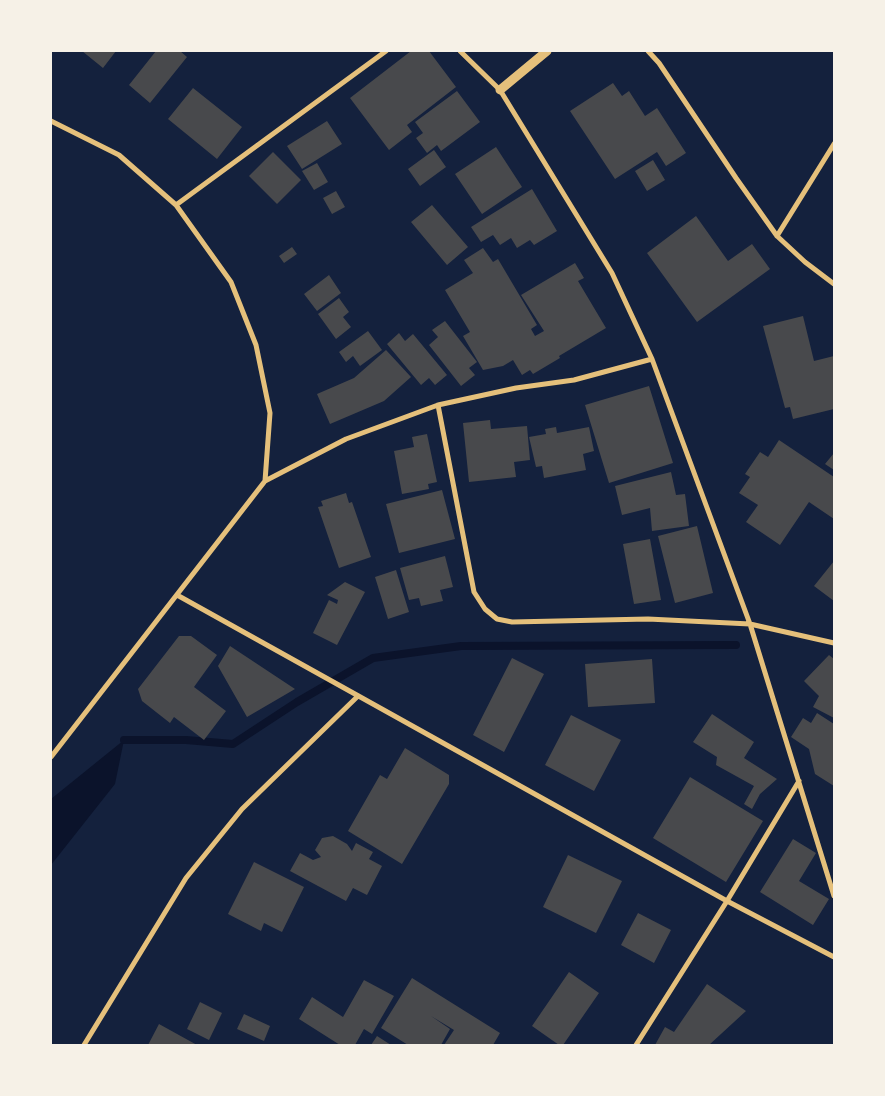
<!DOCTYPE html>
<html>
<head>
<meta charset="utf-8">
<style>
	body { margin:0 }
	#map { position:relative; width:885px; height:1096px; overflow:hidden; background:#14213d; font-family:Georgia,serif }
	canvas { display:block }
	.frame { position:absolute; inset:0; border:52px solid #f6f1e7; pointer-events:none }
</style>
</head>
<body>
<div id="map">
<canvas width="885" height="1096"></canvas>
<div class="frame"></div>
</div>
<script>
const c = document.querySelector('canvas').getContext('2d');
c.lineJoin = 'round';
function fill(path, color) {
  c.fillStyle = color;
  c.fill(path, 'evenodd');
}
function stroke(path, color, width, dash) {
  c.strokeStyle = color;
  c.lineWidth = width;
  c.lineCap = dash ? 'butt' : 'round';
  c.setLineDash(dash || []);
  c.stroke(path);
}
fill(new Path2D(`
	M 124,740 L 115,784 L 51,865 L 51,799 Z`), '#0b132b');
stroke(new Path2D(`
	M 124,740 L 186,740 L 233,744 L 297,702 L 373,658 L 461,646 L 736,645`), '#0b132b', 8);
fill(new Path2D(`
	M 82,51 L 116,51 L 103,68 Z
	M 156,51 L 180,51 L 187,57 L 150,103 L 129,85 Z
	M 411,51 L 429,51 L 456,87 L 407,125 L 412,132 L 389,150 L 350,98 Z
	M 613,83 L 622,96 L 629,91 L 645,116 L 657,108 L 686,153 L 666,166 L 657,152 L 615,179 L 570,111 Z
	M 193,88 L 242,127 L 217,159 L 168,119 Z
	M 457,91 L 480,122 L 441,151 L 437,145 L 427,153 L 416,138 L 423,133 L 415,122 Z
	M 327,121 L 342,144 L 302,169 L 287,146 Z
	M 496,147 L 522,187 L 482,214 L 455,174 Z
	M 434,150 L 446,167 L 420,186 L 408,169 Z
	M 273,152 L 301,180 L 277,204 L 249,176 Z
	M 653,160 L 665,180 L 647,191 L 635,171 Z
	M 317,163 L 328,182 L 314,190 L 302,171 Z
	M 532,189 L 557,231 L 534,245 L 530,240 L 517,248 L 511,238 L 500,245 L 493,235 L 481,242 L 471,227 Z
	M 336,191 L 345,207 L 332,214 L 323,198 Z
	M 432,205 L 468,247 L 447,265 L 411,222 Z
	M 696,216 L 728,261 L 752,244 L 770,269 L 697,322 L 647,253 Z
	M 292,247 L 297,254 L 284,263 L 279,256 Z
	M 483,248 L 493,262 L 498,259 L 537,325 L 531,329 L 535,336 L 544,331 L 521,295 L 575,263 L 584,278 L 578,281 L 606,328 L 559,356 L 560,358 L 533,374 L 530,370 L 522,375 L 513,360 L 503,366 L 483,370 L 463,336 L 470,332 L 445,290 L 473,273 L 464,260 Z
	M 329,275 L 341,293 L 317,311 L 304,294 Z
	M 339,298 L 349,312 L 343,317 L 351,327 L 336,339 L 318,314 Z
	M 803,316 L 814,361 L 834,356 L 834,409 L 793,419 L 790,407 L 785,408 L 763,326 Z
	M 445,321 L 477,362 L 469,368 L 475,375 L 461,386 L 429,345 L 438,337 L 432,330 Z
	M 368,331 L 382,350 L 360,366 L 353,356 L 346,362 L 339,352 Z
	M 399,333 L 405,341 L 413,334 L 447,375 L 435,385 L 429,378 L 421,385 L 387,344 Z
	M 386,350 L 411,377 L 384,401 L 330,424 L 317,394 L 354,378 Z
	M 649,386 L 673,463 L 609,483 L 585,405 Z
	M 490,420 L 491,429 L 527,426 L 530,460 L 514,462 L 516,477 L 469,482 L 463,423 Z
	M 556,427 L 557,433 L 589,427 L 594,451 L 583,454 L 586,470 L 544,478 L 542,466 L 536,467 L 529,437 L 546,434 L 545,429 Z
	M 427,434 L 437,482 L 428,484 L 429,489 L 402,494 L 394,451 L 414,447 L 412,437 Z
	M 779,440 L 834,477 L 834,519 L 809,502 L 780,545 L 746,522 L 758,505 L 739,493 L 750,477 L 745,474 L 760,452 L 768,457 Z
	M 834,453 L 834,470 L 825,464 Z
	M 671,472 L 676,495 L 685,494 L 689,526 L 652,531 L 650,508 L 622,515 L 615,486 Z
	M 442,490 L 455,539 L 399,553 L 386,504 Z
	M 346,493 L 349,503 L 352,502 L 371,557 L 339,568 L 318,507 L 323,506 L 321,501 Z
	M 697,526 L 713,593 L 675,603 L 658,536 Z
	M 650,539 L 661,600 L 634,604 L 623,544 Z
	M 445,556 L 453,587 L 440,590 L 443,601 L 421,606 L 419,598 L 409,600 L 400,568 Z
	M 834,561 L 834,601 L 814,586 Z
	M 396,570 L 409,612 L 388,619 L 375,577 Z
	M 345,582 L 365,592 L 337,645 L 313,633 L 329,600 L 337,604 L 338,600 L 327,595 Z
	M 179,636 L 191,636 L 217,655 L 194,687 L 226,711 L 204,740 L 174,717 L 170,723 L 142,701 L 138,689 Z
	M 230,646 L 295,689 L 247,717 L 218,666 Z
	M 829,655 L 834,659 L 834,718 L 813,707 L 819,696 L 804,681 Z
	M 512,658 L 544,674 L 504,752 L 473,735 Z
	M 652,659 L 655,703 L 588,707 L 585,664 Z
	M 817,713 L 834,724 L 834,786 L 815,774 L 809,749 L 791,737 L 803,718 L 811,723 Z
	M 712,714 L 754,742 L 744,758 L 777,779 L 760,794 L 752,809 L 744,804 L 754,786 L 716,765 L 717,757 L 693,742 Z
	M 571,715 L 621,740 L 594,791 L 545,765 Z
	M 405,748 L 449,775 L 449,784 L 402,864 L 348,831 L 380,775 L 387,779 Z
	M 690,777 L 763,821 L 726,882 L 653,838 Z
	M 333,836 L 347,844 L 352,851 L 356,843 L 373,852 L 369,859 L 382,866 L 367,895 L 353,888 L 346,901 L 290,871 L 300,853 L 313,860 L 321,857 L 315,850 L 322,838 Z
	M 793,839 L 816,853 L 799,881 L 829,899 L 813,925 L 760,892 Z
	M 568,855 L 622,881 L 596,933 L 543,907 Z
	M 254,862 L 304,887 L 282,932 L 264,923 L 261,931 L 228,914 Z
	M 638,913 L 671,930 L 654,963 L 621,945 Z
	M 569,972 L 599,993 L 563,1045 L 559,1045 L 532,1026 Z
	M 412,978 L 500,1033 L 493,1045 L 444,1045 L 454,1030 L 431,1016 L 450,1029 L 441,1045 L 408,1045 L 381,1028 Z
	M 364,980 L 394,996 L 372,1034 L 364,1029 L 355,1045 L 340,1045 L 299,1019 L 312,997 L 343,1017 Z
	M 707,984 L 746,1011 L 709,1045 L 655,1045 L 665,1027 L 674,1032 Z
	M 200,1002 L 222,1013 L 209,1040 L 187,1029 Z
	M 244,1014 L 270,1026 L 264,1041 L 237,1029 Z
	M 159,1024 L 197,1045 L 148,1045 Z
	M 377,1036 L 391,1045 L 371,1045 Z`), '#48494c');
stroke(new Path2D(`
	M 460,51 L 500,90 L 612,273 L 652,359 L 750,624 L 834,896
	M 648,51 L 659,63 L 736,178 L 777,236 L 805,262 L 834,284
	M 51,121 L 119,155 L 176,205 L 231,282 L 256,345 L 270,413 L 265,481
	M 176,205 L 386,51
	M 777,236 L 834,144
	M 438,405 L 474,592 L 485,609 L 497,619 L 512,622 L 648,619 L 750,624 L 834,643
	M 177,595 L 727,901 L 834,957
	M 51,757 L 265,481 L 346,439 L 438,405 L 516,388 L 574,380 L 652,359
	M 84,1045 L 186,878 L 242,809 L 358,696
	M 636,1045 L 727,901 L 799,781`), '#e5c07b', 5);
stroke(new Path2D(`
	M 500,90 L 547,51`), '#e5c07b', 9);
</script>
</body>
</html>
